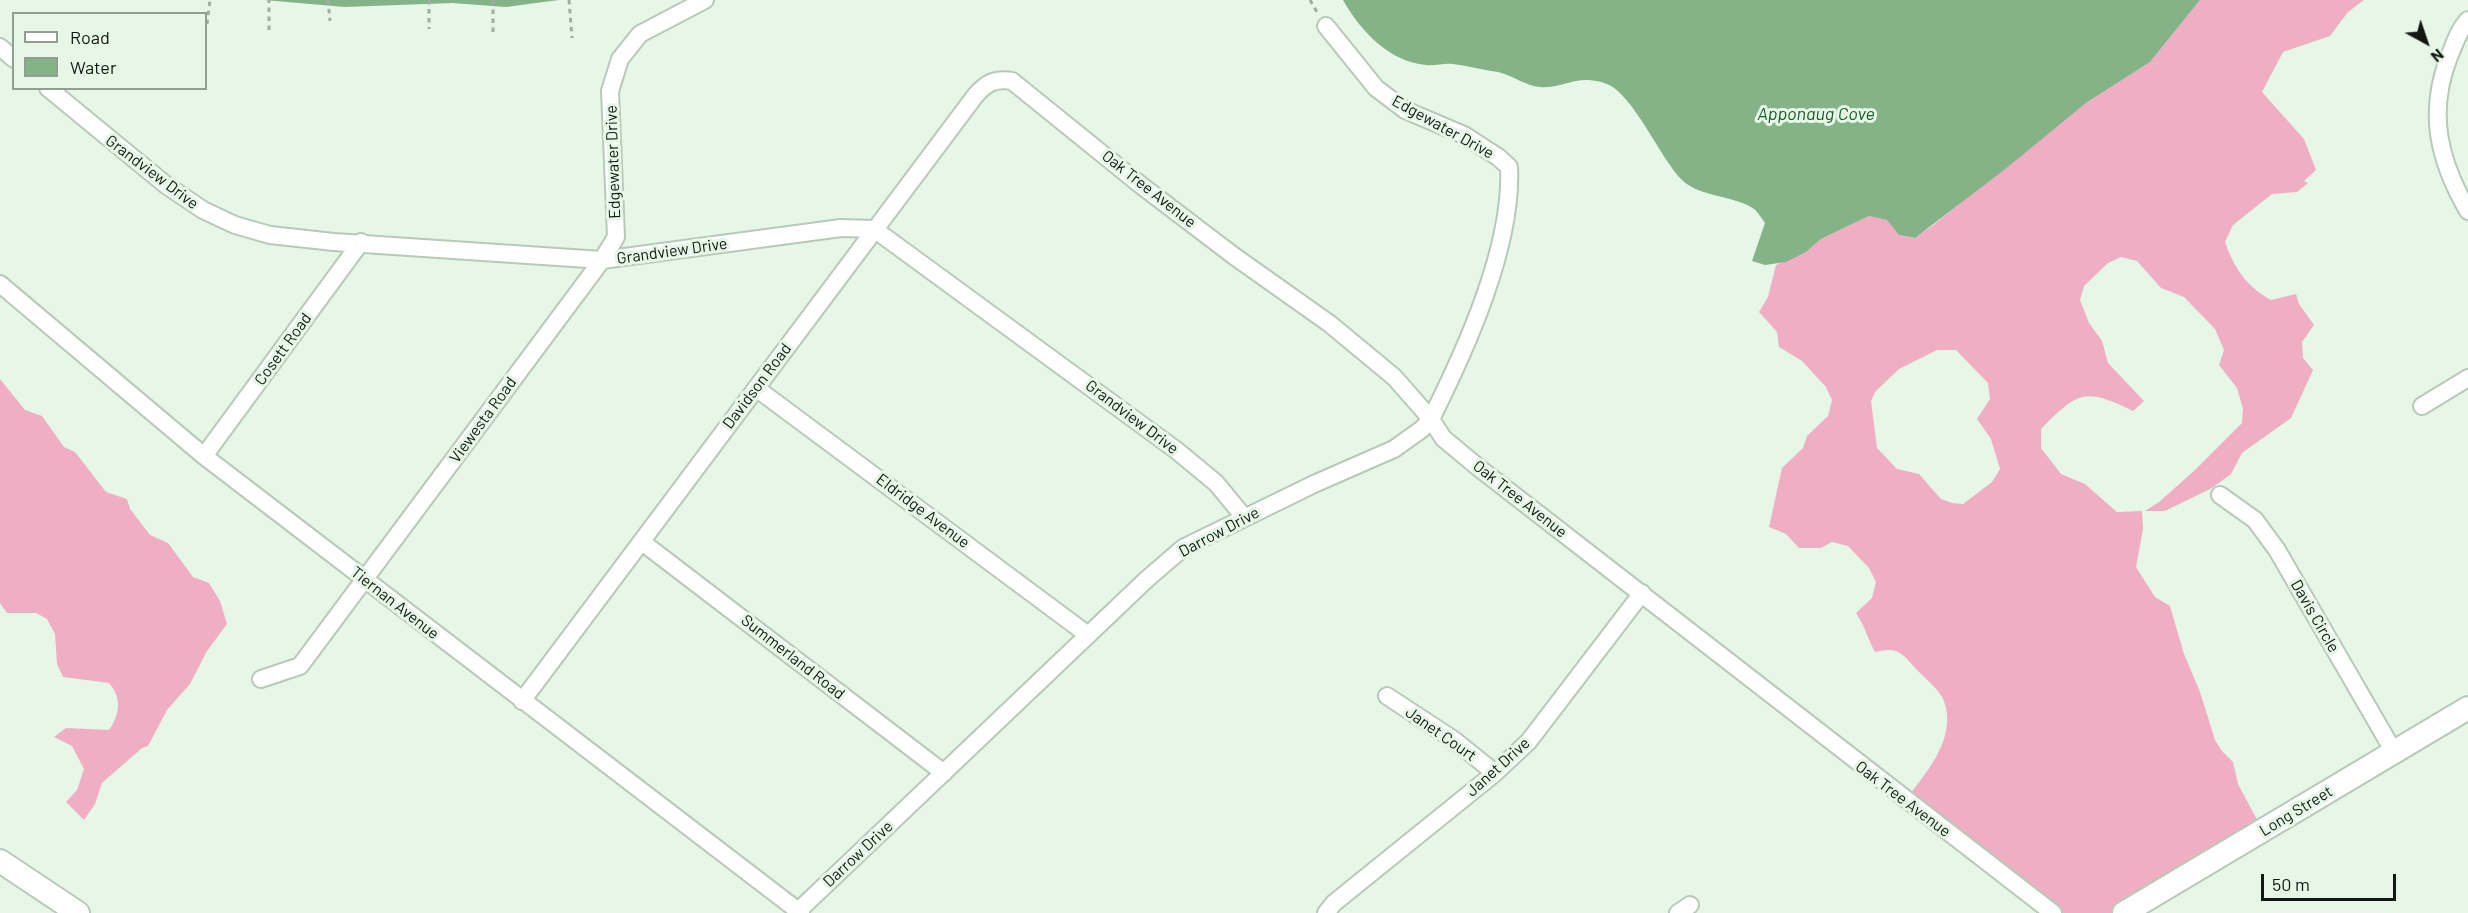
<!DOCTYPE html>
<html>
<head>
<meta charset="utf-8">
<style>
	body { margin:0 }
	#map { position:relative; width:2468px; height:913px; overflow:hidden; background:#e6f7e7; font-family:Barlow,sans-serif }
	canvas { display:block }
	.legend { position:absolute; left:12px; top:12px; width:195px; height:78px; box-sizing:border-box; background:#e6f7e7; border:2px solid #929e92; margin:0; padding:8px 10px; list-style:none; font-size:18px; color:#131813 }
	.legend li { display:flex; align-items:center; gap:12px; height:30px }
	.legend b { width:30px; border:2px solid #929e92 }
	.north { position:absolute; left:2396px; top:12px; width:60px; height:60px; -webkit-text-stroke:4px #e6f7e7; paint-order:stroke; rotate:140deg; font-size:16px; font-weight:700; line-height:24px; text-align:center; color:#131813 }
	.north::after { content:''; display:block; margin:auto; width:21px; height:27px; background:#131813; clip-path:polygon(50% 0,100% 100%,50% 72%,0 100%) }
	.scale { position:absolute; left:2261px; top:874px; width:135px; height:27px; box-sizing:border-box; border:3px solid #131813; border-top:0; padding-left:8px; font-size:18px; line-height:21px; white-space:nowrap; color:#131813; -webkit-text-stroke:4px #e6f7e7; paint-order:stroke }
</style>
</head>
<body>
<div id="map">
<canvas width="2468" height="913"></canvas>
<ul class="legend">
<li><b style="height:8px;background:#fff"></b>Road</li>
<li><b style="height:16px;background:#84b387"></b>Water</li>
</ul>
<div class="north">N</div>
<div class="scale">50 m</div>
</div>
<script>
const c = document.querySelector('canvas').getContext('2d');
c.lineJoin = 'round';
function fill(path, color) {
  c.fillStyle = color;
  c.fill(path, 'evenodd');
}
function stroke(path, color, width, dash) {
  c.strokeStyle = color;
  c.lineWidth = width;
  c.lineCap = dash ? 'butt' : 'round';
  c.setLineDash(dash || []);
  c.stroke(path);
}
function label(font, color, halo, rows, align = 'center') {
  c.font = font + ' Barlow,sans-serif';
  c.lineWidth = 6;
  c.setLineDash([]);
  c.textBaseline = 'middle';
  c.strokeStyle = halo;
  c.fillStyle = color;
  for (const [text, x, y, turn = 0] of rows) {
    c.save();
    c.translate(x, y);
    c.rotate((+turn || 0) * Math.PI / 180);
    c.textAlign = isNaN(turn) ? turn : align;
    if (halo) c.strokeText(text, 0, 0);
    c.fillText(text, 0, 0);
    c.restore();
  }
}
fill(new Path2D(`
	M 2200,0 L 2364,0 L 2348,12 L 2330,36 L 2283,52 L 2262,92 L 2304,139 L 2316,170 L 2304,181 L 2308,183 L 2297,192 L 2272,194 L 2233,225 L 2225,242 C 2234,268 2247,287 2271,300 L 2296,294 L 2299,304 L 2314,325 L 2302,342 L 2303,358 L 2313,370 L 2291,418 L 2242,453 L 2231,474 L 2212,488 L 2165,511 L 2145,511 L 2159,502 L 2194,471 L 2242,423 L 2243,409 L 2237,388 L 2219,365 L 2224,350 L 2215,329 L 2184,297 L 2161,288 L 2137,261 L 2121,257 L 2108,263 L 2084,286 L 2080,300 L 2089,323 L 2102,341 L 2108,363 L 2144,401 L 2133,411 C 2084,387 2078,392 2041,429 L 2041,448 L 2061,474 L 2085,484 L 2117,512 L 2142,511 L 2143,529 L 2136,567 L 2155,597 L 2170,606 L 2184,654 L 2200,692 L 2215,740 L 2222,751 L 2233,762 L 2238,784 L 2263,831 L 2128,913 L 2051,913 L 1906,799 C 1928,771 1957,737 1944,701 C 1940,690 1925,678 1917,670 C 1902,653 1898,646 1875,652 C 1867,638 1866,628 1856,613 L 1872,598 L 1876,582 L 1869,568 L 1848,546 L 1832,542 L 1821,548 L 1799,548 L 1786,534 L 1769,527 L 1782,468 L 1803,448 L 1807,436 L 1828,416 L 1832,400 L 1826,387 L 1802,361 L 1779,347 L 1777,332 L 1759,312 L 1768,297 L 1776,265 L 1806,252 L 1821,239 L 1869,216 L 1888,220 L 1899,235 L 1914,238 L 1932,226 L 2086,103 L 2150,62 ZM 1937,350 L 1956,350 L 1988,383 L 1990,399 L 1977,419 L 1991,439 L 2000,469 L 1992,482 L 1963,504 L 1952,503 L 1941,499 L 1919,474 L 1897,469 L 1877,448 L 1871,401 L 1875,392 L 1899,369 Z
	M 0,379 L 25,410 L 42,416 L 64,447 L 75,452 L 106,492 L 127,499 L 130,509 L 150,535 L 168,543 L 193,577 L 209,583 L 220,601 L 227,624 L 207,651 L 190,684 L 167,710 L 148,746 L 142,748 L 102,783 L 95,804 L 84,820 L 66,802 L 77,790 L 84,769 L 72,746 L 54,737 L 66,728 L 109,730 C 120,715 122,697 109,683 L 63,677 L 57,664 L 55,634 L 47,619 L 36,613 L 7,613 L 0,603 Z`), '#efaec3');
fill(new Path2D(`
	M 264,0 L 559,0 L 506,7 L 452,3 L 345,7 Z
	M 1343,0 L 2200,0 L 2150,62 L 2086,103 L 2004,170 L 1915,238 L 1899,235 L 1887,220 L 1869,216 L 1821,239 L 1806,252 L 1786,262 L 1765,265 L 1752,261 L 1765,223 C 1762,219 1758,212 1754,209 C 1737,196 1699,197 1682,180 C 1660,158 1633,94 1607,84 C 1577,73 1565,89 1540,87 C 1525,86 1515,76 1498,72 C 1483,70 1468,66 1453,64 C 1444,63 1435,66 1426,65 C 1389,62 1360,30 1343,0 Z`), '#84b387');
const street = new Path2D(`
	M 2468,20 C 2459,29 2454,45 2449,57 C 2427,113 2439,161 2468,211
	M 0,47 L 14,59
	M 48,88 L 166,185 L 203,210 L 235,225 L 270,235 L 334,242 L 602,260 L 841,228 L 874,229 L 1176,450 L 1216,483 L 1244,517
	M 0,284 L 204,456 L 801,913
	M 756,388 L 1088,635
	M 2422,406 L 2468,378
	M 204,456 L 361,242
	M 2220,495 L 2255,520 L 2277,550 L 2394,752
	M 642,542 L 944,773
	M 261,679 L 300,666 L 602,260 L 616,237 L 610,91 L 620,59 L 640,34 L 705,0
	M 1387,696 L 1454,740 L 1495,773
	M 522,701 L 975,96 C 986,83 995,78 1012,81 L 1142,186 L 1234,256 L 1330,324 L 1394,377 L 1431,419 L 1443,438 L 1479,468 L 2053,913
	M 796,913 L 1146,580 L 1183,548 L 1314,484 L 1394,449 L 1422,429 L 1431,419 C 1466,349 1513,246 1509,167 L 1498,157 L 1464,135 L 1405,110 L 1376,88 L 1326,26
	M 1326,913 L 1334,903 L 1495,773 L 1529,741 L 1642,593
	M 1678,913 L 1690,905`);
const secondary = new Path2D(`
	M 0,861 L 78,913
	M 2124,913 L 2468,708`);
stroke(street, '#b9c9b9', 20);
stroke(secondary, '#b9c9b9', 26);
stroke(new Path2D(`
	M 328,0 L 330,21
	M 429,0 L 429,29
	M 569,0 L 572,38
	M 1310,0 L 1317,12
	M 207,24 L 210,0
	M 269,30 L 269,0
	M 493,32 L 493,0`), '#a0ada1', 3, [4.5, 4.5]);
stroke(street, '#fff', 16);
stroke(secondary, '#fff', 22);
label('16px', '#131813', '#e6f7e7', [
	["Edgewater Drive",1443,127,29],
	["Edgewater Drive",613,162,-92],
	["Grandview Drive",152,172,37],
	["Oak Tree Avenue",1149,189,38],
	["Grandview Drive",672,251,-8],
	["Cosett Road",283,349,-54],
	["Davidson Road",757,386,-53],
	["Grandview Drive",1132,417,37],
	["Viewesta Road",483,420,-54],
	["Oak Tree Avenue",1520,499,38],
	["Eldridge Avenue",923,511,37],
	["Darrow Drive",1219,532,-28],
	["Tiernan Avenue",395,603,38],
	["Davis Circle",2315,616,60],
	["Summerland Road",793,657,38],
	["Janet Court",1441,734,35],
	["Janet Drive",1498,767,-42],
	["Oak Tree Avenue",1903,799,37],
	["Long Street",2296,811,-31],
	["Darrow Drive",858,854,-43]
]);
label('italic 18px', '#195d25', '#e6f7e7', [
	["Apponaug Cove",1816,114]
]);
</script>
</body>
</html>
